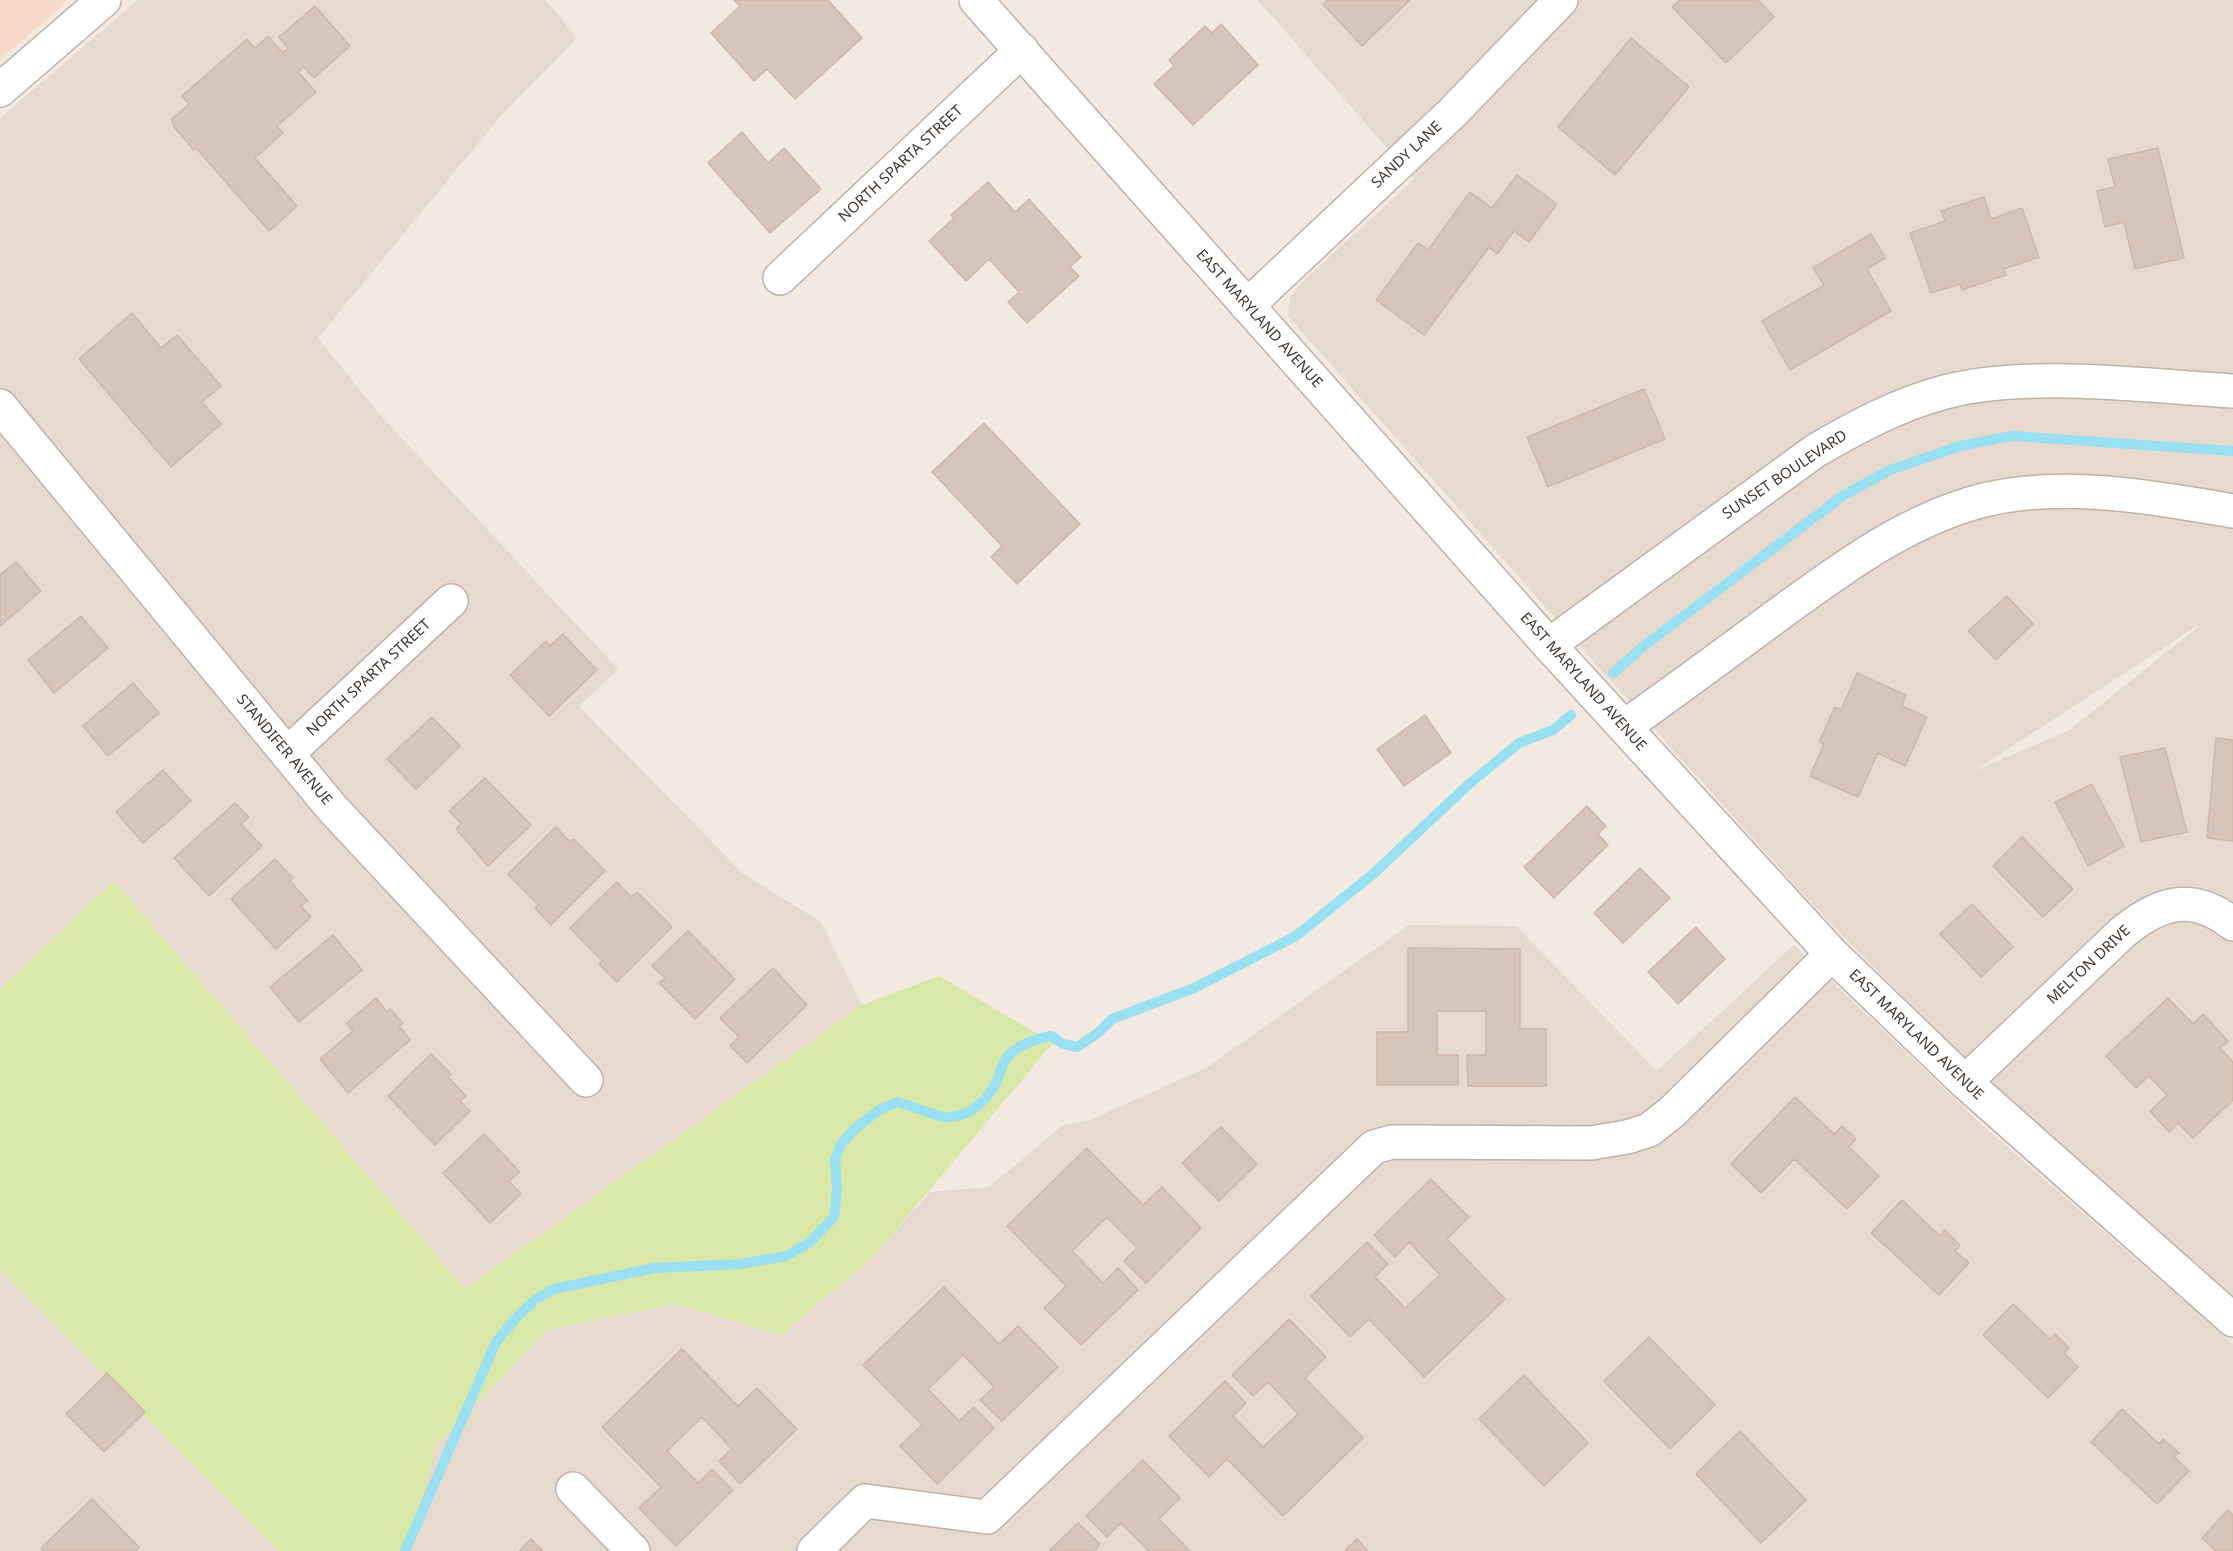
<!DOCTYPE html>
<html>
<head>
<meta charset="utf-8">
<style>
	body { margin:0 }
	canvas { display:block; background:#f2e9e1 }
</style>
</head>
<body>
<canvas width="2233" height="1551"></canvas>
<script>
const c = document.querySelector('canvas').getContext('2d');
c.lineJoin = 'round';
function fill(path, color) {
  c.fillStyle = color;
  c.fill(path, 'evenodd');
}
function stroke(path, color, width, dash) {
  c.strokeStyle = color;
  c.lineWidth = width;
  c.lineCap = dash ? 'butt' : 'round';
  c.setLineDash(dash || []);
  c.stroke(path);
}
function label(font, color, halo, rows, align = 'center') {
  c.font = font + ' "Noto Sans",sans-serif';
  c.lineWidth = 4.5;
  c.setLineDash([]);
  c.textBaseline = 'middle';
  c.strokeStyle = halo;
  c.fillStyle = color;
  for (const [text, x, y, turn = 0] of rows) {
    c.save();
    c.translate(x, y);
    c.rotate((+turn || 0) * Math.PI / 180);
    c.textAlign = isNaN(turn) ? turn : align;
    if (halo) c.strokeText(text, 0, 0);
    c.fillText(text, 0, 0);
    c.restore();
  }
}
fill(new Path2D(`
	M 138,0 L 546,0 L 577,38 L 499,118 L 318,338 L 381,416 L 618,669 L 579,706 L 742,873 L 821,922 L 862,1005 L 465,1290 L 114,881 L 0,989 L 0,118 Z
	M 1258,0 L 2233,0 L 2233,1298 L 2011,1104 L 1945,1040 L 1815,907 L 1609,679 L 1288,316 L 1290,298 L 1298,286 L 1414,179 ZM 2198,627 L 2068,731 L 1974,771 L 2197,626 Z
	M 1409,925 L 1516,926 L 1657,1071 L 1794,945 L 1982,1125 L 2233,1344 L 2233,1551 L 413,1551 L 434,1446 L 547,1330 L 675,1304 L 781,1335 L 874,1256 L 930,1192 L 989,1187 L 1063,1125 L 1090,1120 L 1206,1068 Z
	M 0,1269 L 279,1551 L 0,1551 Z`), '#e6dacf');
fill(new Path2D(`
	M 0,0 L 66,0 L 56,12 L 0,59 Z`), '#f6daca');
fill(new Path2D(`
	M 114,881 L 465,1289 L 862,1005 L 939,976 L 1053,1043 L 874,1256 L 781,1335 L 675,1304 L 547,1330 L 435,1446 L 413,1551 L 279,1551 L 0,1269 L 0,989 Z`), '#d9e8a7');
stroke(new Path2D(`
	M 1613,673 L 1645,645 L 1844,495 L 1890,470 L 1960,446 L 2012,436 L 2233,451
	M 405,1551 L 496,1342 L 517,1317 L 536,1299 L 554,1289 L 654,1268 L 741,1264 L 786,1256 L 809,1243 L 834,1217 L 837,1190 L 835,1159 L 841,1144 L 856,1128 L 879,1110 L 897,1102 C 910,1105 934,1116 945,1117 C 969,1119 989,1099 998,1079 C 1000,1074 1001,1067 1004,1062 C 1014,1046 1034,1039 1051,1036 L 1063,1044 L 1077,1047 L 1098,1033 L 1112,1019 L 1194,988 L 1296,936 L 1373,874 L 1469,784 L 1519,743 L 1553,730 L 1571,715`), '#99e0f2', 10);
const building = new Path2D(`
	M 734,0 L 828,0 L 862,38 L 795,99 L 767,69 L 754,81 L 711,33 L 740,6 Z
	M 1328,0 L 1410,0 L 1362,46 L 1323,4 Z
	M 1680,0 L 1758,0 L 1774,17 L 1726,63 L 1672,7 Z
	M 315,6 L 350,46 L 314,78 L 304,67 L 298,72 L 316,92 L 277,126 L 283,133 L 255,158 L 297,206 L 269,231 L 196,148 L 194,150 L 174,127 L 172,119 L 189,104 L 182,96 L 247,39 L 255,48 L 268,36 L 283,53 L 288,48 L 279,37 Z
	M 1221,24 L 1258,65 L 1193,125 L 1154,84 L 1174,66 L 1169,60 L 1205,26 L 1212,33 Z
	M 1631,38 L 1689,87 L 1615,175 L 1558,127 Z
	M 742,132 L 768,163 L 784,148 L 821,189 L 770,233 L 708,163 Z
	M 2158,148 L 2184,258 L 2135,269 L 2124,222 L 2105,227 L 2097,191 L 2115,187 L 2108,159 Z
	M 1517,175 L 1557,204 L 1529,242 L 1514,231 L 1497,254 L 1489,247 L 1424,335 L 1376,300 L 1418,243 L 1428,250 L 1470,192 L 1492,208 Z
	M 988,182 L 1015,212 L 1029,199 L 1081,257 L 1070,267 L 1079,276 L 1027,323 L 1008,302 L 1019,292 L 989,259 L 966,281 L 929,241 L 954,218 L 951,215 Z
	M 1984,197 L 1991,219 L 2022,208 L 2039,257 L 2004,269 L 2006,275 L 1962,290 L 1960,284 L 1931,293 L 1910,233 L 1945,221 L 1941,211 Z
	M 1871,234 L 1885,258 L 1867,269 L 1891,311 L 1790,370 L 1762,321 L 1824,285 L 1813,268 Z
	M 132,313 L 161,348 L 177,335 L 221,386 L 202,402 L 221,424 L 171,467 L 79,359 Z
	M 1644,389 L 1665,439 L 1548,487 L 1527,437 Z
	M 984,423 L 1080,524 L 1017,584 L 991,557 L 1002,546 L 932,472 Z
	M 16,562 L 41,591 L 0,626 L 0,575 Z
	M 2007,596 L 2033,624 L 1996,660 L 1968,631 Z
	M 81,616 L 108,648 L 54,693 L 28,660 Z
	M 563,634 L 597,670 L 549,716 L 510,675 L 546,641 L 550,646 Z
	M 1857,673 L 1906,695 L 1902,706 L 1927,717 L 1905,766 L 1878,753 L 1858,797 L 1810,776 L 1824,744 L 1819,742 L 1835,707 L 1841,710 Z
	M 133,683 L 159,713 L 108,756 L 83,726 Z
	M 1425,715 L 1451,753 L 1404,786 L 1377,749 Z
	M 432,717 L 460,746 L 416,789 L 387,759 Z
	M 2216,738 L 2233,740 L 2233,841 L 2207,838 Z
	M 2165,748 L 2187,832 L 2141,842 L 2120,757 Z
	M 163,770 L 191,801 L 143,843 L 116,812 Z
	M 485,778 L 531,825 L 488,866 L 456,829 L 461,823 L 449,811 Z
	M 2092,784 L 2124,846 L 2088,866 L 2055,802 Z
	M 235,803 L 249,817 L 241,824 L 262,846 L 209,896 L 174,858 Z
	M 1587,806 L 1606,826 L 1598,834 L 1608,845 L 1554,898 L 1524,867 Z
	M 556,827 L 570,842 L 574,839 L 605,871 L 551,925 L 535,908 L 538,905 L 508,874 Z
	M 2022,837 L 2073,889 L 2043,917 L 1993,866 Z
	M 275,859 L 293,878 L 290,881 L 308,901 L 301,906 L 311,917 L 276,949 L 231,899 Z
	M 1640,868 L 1670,898 L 1623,943 L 1594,913 Z
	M 617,882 L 631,897 L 637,892 L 672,927 L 617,982 L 599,964 L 602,961 L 570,928 Z
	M 1972,904 L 2013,947 L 1981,977 L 1940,934 Z
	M 1696,927 L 1725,959 L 1678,1004 L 1648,972 Z
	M 688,931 L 735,979 L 695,1019 L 659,983 L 665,978 L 652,966 Z
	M 333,935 L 362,970 L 299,1022 L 270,987 Z
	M 1408,948 L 1520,949 L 1520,1029 L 1546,1029 L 1546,1086 L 1468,1086 L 1467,1055 L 1486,1055 L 1486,1011 L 1437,1011 L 1437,1055 L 1458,1055 L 1458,1085 L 1377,1085 L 1377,1032 L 1408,1032 Z
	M 773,968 L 807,1005 L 747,1063 L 730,1046 L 739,1037 L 720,1018 Z
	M 376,998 L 387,1012 L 390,1009 L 403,1023 L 399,1026 L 410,1040 L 348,1093 L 320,1059 L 353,1031 L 347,1023 Z
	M 2168,998 L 2193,1024 L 2203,1014 L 2228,1041 L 2220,1048 L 2233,1062 L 2233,1100 L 2193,1138 L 2178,1123 L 2169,1132 L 2150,1111 L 2167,1095 L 2149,1076 L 2136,1088 L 2106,1056 Z
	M 431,1054 L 451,1074 L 448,1077 L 466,1096 L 460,1101 L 470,1111 L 435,1145 L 388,1096 Z
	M 1795,1097 L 1834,1134 L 1842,1126 L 1856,1139 L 1849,1147 L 1879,1176 L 1847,1209 L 1794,1159 L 1761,1193 L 1731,1164 Z
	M 1221,1127 L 1257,1164 L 1219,1201 L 1182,1163 Z
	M 484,1134 L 520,1172 L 509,1181 L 521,1194 L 490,1223 L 443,1173 Z
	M 1087,1148 L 1143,1205 L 1162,1187 L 1201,1228 L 1146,1283 L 1124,1261 L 1137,1248 L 1107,1217 L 1072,1251 L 1103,1283 L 1118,1268 L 1138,1290 L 1081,1345 L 1044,1308 L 1066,1286 L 1007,1226 Z
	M 1431,1179 L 1469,1217 L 1447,1239 L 1505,1299 L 1424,1377 L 1369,1319 L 1350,1337 L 1311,1296 L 1367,1242 L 1388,1264 L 1375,1277 L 1405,1308 L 1440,1275 L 1409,1242 L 1395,1257 L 1374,1235 Z
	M 1902,1200 L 1940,1236 L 1945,1230 L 1960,1245 L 1955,1251 L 1969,1263 L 1939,1295 L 1871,1233 Z
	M 944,1287 L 999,1344 L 1018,1326 L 1058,1367 L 1002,1421 L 980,1400 L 994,1387 L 963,1355 L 928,1389 L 959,1421 L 974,1407 L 994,1428 L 937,1484 L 900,1446 L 922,1425 L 863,1365 Z
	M 2013,1304 L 2050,1339 L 2055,1334 L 2069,1348 L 2064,1353 L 2078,1367 L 2048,1398 L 1983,1335 Z
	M 1289,1319 L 1326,1357 L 1305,1378 L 1363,1438 L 1283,1516 L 1227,1459 L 1209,1477 L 1169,1436 L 1225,1381 L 1246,1403 L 1233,1416 L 1263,1447 L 1298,1414 L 1268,1382 L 1253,1396 L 1232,1375 Z
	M 1649,1337 L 1715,1405 L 1670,1449 L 1604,1381 Z
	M 682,1349 L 738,1406 L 757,1388 L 797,1429 L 740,1484 L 719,1461 L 732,1449 L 702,1417 L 667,1451 L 698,1483 L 712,1469 L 733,1490 L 676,1546 L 639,1508 L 661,1487 L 602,1427 Z
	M 107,1373 L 145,1412 L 104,1452 L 66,1414 Z
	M 1524,1375 L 1588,1443 L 1544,1486 L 1479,1419 Z
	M 2122,1409 L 2159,1444 L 2163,1439 L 2179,1453 L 2174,1457 L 2189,1471 L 2157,1504 L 2091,1442 Z
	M 1740,1431 L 1806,1500 L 1761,1543 L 1696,1474 Z
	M 1143,1460 L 1180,1498 L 1159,1519 L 1190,1551 L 1149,1551 L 1121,1523 L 1107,1537 L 1086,1516 Z
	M 92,1499 L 139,1547 L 135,1551 L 44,1551 L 41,1548 Z
	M 2228,1510 L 2233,1515 L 2233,1551 L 2216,1551 L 2202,1538 Z
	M 1078,1523 L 1100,1544 L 1094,1551 L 1049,1551 Z
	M 531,1539 L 543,1551 L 519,1551 Z
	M 1357,1539 L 1368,1551 L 1344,1551 Z`);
fill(building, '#d6c5b9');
stroke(building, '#ceb8a9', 1.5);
const minor = new Path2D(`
	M 976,0 L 1549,645 L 1832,954 L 1965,1082 L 2233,1320
	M 0,90 L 104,0
	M 780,278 L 1022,50
	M 1247,306 L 1452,113 L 1561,0
	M 0,406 L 332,808 L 586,1080
	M 1549,645 L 1815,451 C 1856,427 1899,404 1945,392 C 2027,370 2147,386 2233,391
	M 1624,727 C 1675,691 1725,654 1775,617 C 1840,570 1905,520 1984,500 C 2065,481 2153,497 2233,511
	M 287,754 L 451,601
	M 1965,1082 L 2123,932 C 2160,902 2192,892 2233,924
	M 573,1489 L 633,1551
	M 814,1551 L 865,1501 L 987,1517 L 1374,1147 L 1392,1142 L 1591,1143 L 1627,1137 L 1649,1130 L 1672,1112 L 1832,954`);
stroke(minor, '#c0b2a7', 36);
stroke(minor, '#fff', 33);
label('15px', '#433932', '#fff', [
	["SANDY LANE",1407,155,-43],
	["NORTH SPARTA STREET",901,164,-43],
	["EAST MARYLAND AVENUE",1259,319,48],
	["SUNSET BOULEVARD",1785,475,-34],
	["NORTH SPARTA STREET",369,678,-43],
	["EAST MARYLAND AVENUE",1583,682,48],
	["STANDIFER AVENUE",284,750,50],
	["MELTON DRIVE",2089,965,-43],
	["EAST MARYLAND AVENUE",1916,1035,44]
]);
</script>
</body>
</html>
